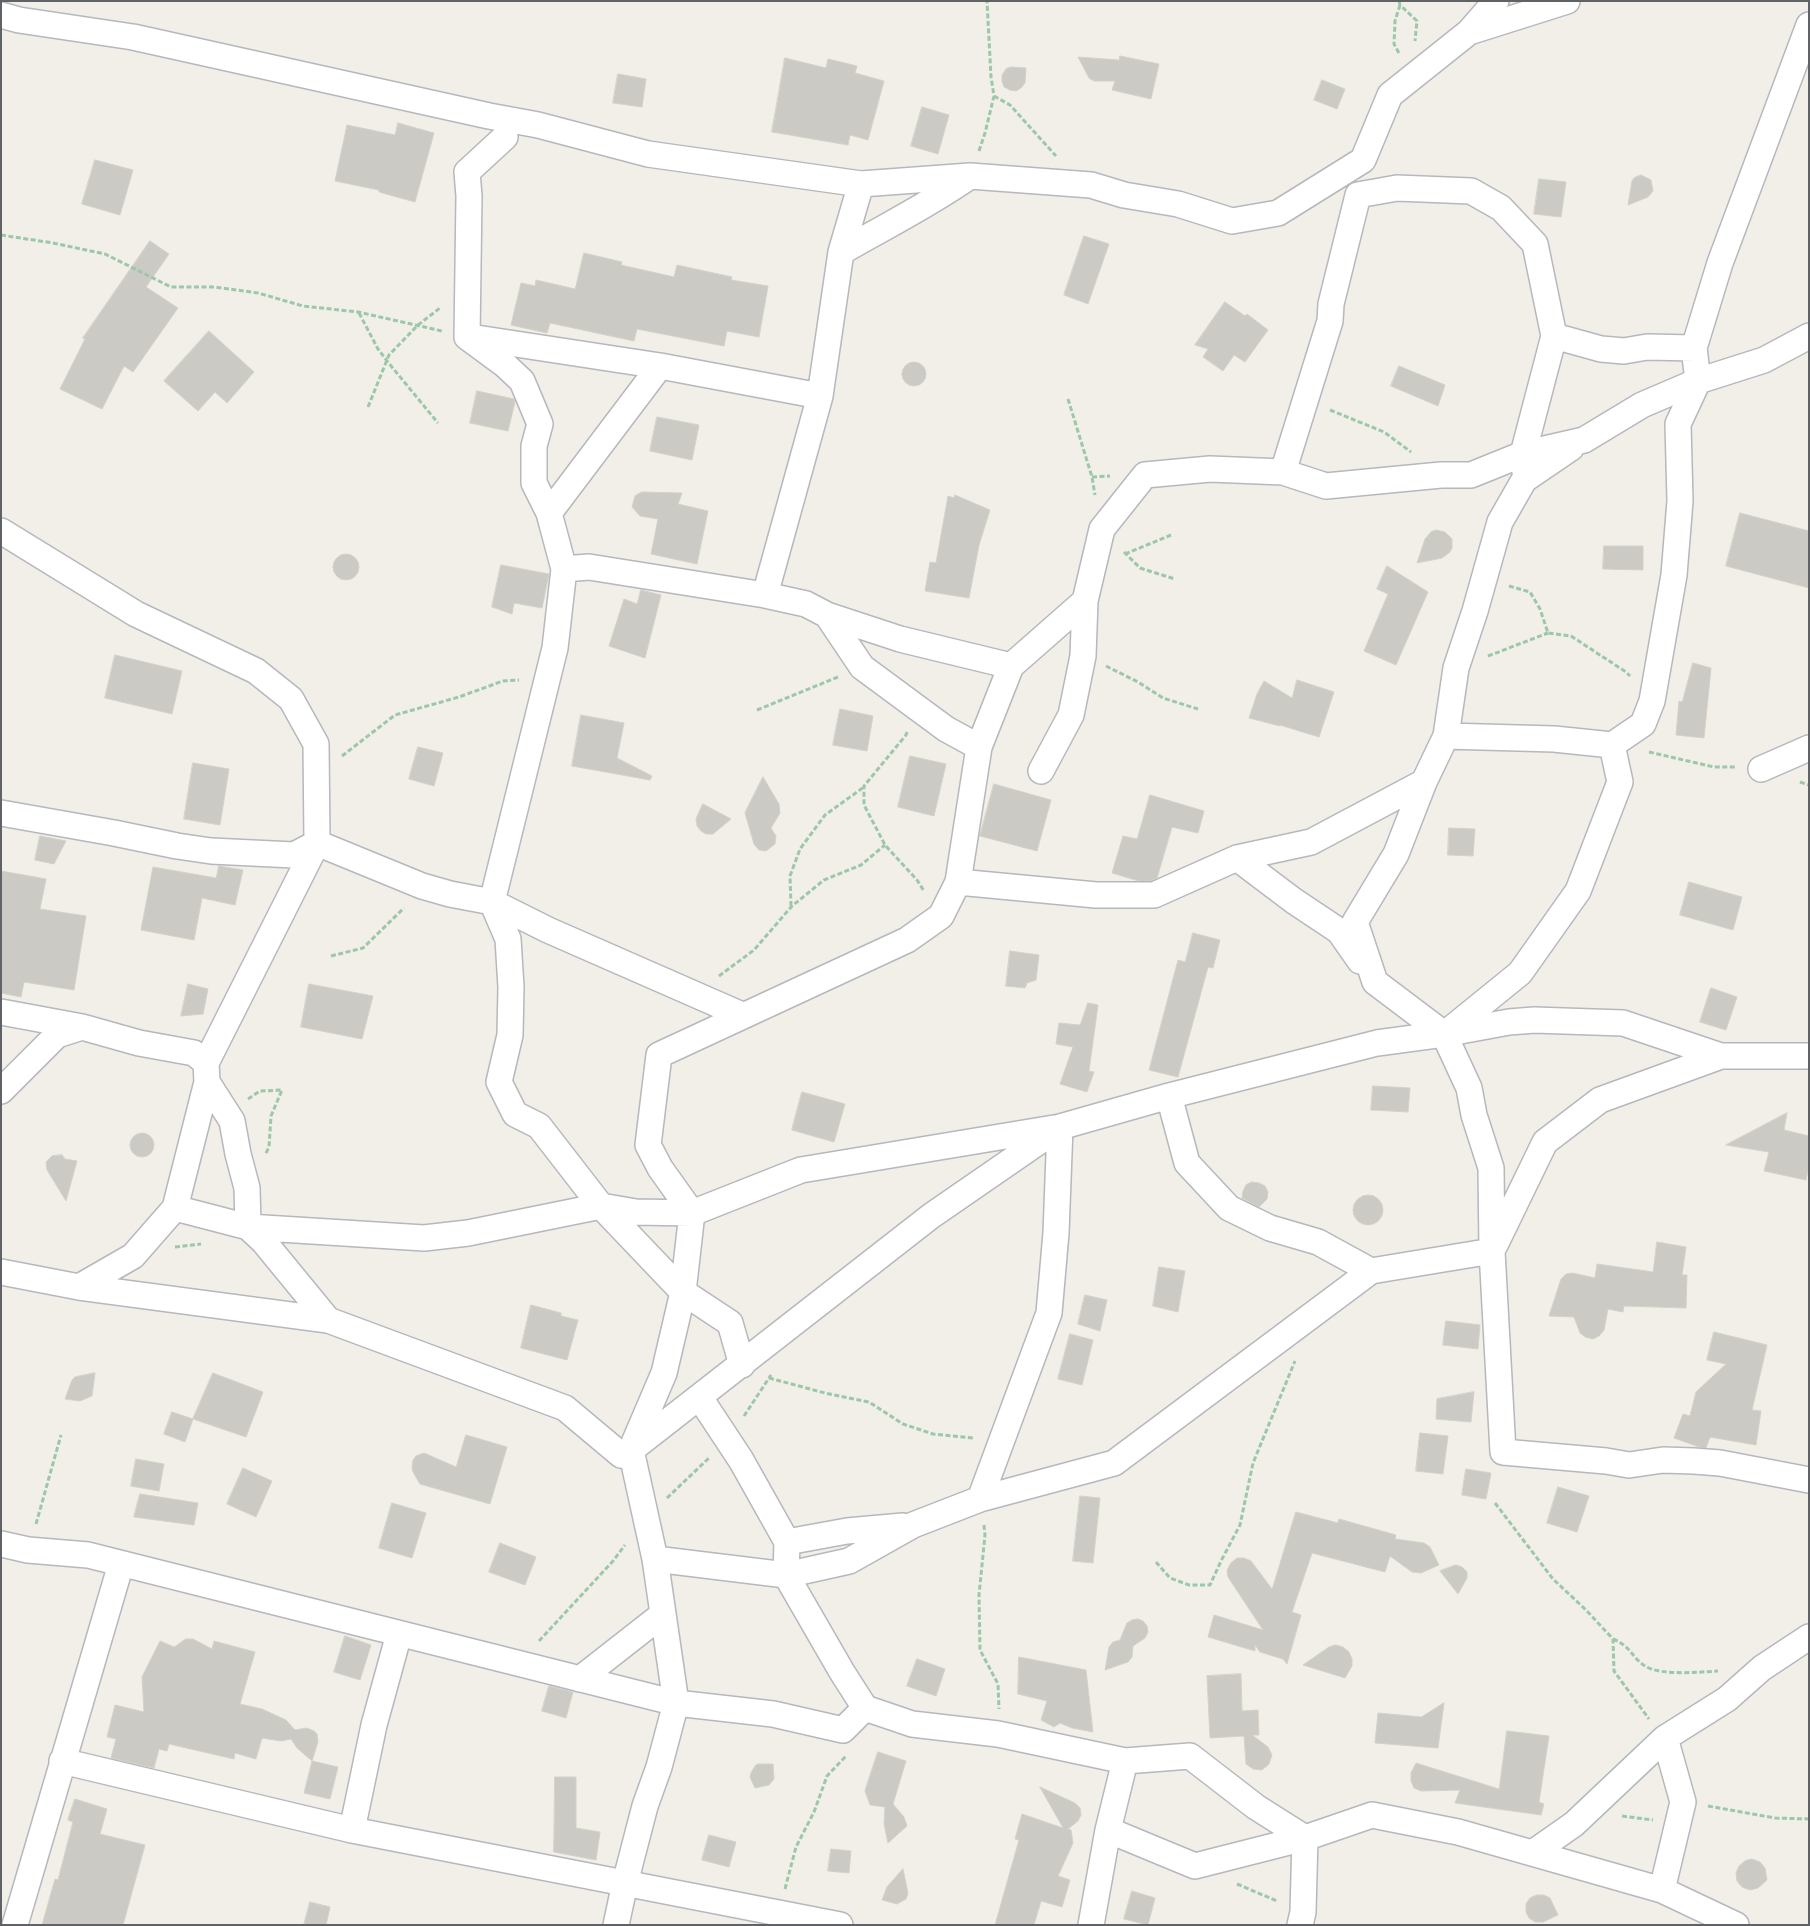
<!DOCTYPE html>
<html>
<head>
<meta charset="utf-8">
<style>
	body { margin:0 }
	#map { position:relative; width:1810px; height:1926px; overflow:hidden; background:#f1efe8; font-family:Helvetica,sans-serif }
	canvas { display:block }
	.frame { position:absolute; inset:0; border:2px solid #5f6368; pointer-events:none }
</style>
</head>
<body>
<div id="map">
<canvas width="1810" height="1926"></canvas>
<div class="frame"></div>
</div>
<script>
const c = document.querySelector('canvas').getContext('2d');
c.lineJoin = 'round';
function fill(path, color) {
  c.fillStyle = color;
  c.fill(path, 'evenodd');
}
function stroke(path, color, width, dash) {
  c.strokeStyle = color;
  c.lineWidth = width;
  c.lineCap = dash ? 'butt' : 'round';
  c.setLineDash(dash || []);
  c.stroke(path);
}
const building = new Path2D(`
	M 1120,56 L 1159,64 L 1151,99 L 1112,90 L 1115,81 L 1094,81 L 1089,78 L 1078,57 L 1119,60 Z
	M 785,58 L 826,68 L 828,59 L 857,66 L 855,73 L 884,81 L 868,140 L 850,135 L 848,145 L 772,132 Z
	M 1011,67 L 1026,68 L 1025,83 L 1021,88 L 1016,91 L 1010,90 L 1004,87 L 1002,81 L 1002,75 L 1006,69 Z
	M 618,74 L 646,79 L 642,107 L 613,103 Z
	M 1322,80 L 1345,89 L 1337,109 L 1314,100 Z
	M 922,107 L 949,115 L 938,154 L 911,146 Z
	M 398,123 L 434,133 L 415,202 L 379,192 L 379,190 L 335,181 L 347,125 L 395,135 Z
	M 95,160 L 133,170 L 120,215 L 82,204 Z
	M 1641,175 L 1651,180 L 1653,191 L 1648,197 L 1628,205 L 1632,181 L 1634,178 Z
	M 1539,179 L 1566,182 L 1561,217 L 1534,214 Z
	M 1084,236 L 1109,244 L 1088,304 L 1064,295 Z
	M 150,241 L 169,254 L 146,287 L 178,308 L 133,372 L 124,366 L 102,409 L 60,389 L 85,339 L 83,338 Z
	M 584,253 L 622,262 L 621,265 L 674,277 L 677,265 L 732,277 L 731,280 L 768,286 L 759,337 L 727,331 L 724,346 L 637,329 L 634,341 L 550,323 L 547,333 L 511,325 L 521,283 L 535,286 L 536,280 L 575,289 Z
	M 1225,302 L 1245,316 L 1247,314 L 1268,330 L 1245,362 L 1234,355 L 1223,371 L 1203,357 L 1208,349 L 1195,345 Z
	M 209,331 L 254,372 L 227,403 L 215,392 L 198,411 L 164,381 Z
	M902 374a12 12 0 1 1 24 0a12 12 0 1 1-24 0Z
	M 1399,366 L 1445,385 L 1438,406 L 1391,386 Z
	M 477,391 L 514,399 L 515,402 L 508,431 L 470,423 Z
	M 657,417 L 699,425 L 692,460 L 650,451 Z
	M 642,492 L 682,493 L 678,504 L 708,511 L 697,564 L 651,554 L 658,519 L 640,516 L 632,507 L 635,496 Z
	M 955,495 L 990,510 L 979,545 L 969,598 L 925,591 L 930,562 L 936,563 L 948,496 L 954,498 Z
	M 1740,513 L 1809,531 L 1809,588 L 1726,566 Z
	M 1436,530 L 1445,532 L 1452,539 L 1452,548 L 1450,552 L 1442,558 L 1417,563 L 1425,539 L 1431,532 Z
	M 1604,546 L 1643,546 L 1643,570 L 1603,569 Z
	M333 567a13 13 0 1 1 26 0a13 13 0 1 1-26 0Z
	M 501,565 L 549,574 L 542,608 L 514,603 L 512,614 L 492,607 Z
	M 1387,566 L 1428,592 L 1396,665 L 1364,651 L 1388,594 L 1377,589 Z
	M 641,590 L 661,595 L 645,658 L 609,646 L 624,599 L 637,604 Z
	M 115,655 L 182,671 L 172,714 L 105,698 Z
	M 1693,663 L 1711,668 L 1704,738 L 1676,735 L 1679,701 L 1682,702 Z
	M 1297,680 L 1334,692 L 1319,737 L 1280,725 L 1280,726 L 1249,718 L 1257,694 L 1264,681 L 1292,698 Z
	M 840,709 L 873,716 L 867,751 L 833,745 Z
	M 581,715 L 624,723 L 617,758 L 652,776 L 650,780 L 572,766 Z
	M 418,747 L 443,753 L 434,786 L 409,779 Z
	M 910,756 L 946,764 L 934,816 L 898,807 Z
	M 193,763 L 229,769 L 220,825 L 184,819 Z
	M 763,777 L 779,804 L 780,813 L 771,828 L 776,836 L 775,844 L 766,851 L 759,850 L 754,844 L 745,813 Z
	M 994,784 L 1051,800 L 1037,851 L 980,836 Z
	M 1150,795 L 1204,811 L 1198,833 L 1172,827 L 1157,878 L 1151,881 L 1139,881 L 1112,873 L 1123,836 L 1137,839 Z
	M 703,804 L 731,819 L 713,834 L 706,834 L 701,831 L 697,826 L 696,819 Z
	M 1449,828 L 1475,829 L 1473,856 L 1448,855 Z
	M 40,836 L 66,841 L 54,864 L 35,860 Z
	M 219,866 L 243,870 L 235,905 L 202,898 L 194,940 L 141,930 L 153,867 L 216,878 Z
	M 1,871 L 46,879 L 40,909 L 86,916 L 74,990 L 24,982 L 21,997 L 1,993 Z
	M 1689,882 L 1742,897 L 1733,930 L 1680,915 Z
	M 1193,933 L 1220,940 L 1213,968 L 1208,967 L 1178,1077 L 1149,1070 L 1178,960 L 1185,962 Z
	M 1010,951 L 1039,955 L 1036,980 L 1027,983 L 1025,988 L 1006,986 Z
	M 188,984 L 208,989 L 203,1014 L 181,1016 Z
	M 309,984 L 373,996 L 362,1039 L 301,1027 Z
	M 1711,988 L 1737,997 L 1726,1030 L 1700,1022 Z
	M 1088,1003 L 1098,1005 L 1089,1071 L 1094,1072 L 1087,1092 L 1060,1084 L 1073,1047 L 1056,1044 L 1059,1023 L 1080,1025 Z
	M 1373,1086 L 1410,1088 L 1408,1112 L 1371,1110 Z
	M 802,1092 L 845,1104 L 834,1142 L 792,1130 Z
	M 1787,1113 L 1784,1130 L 1809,1136 L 1809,1166 L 1806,1180 L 1764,1171 L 1769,1152 L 1726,1145 Z
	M130 1145a12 12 0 1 1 24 0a12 12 0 1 1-24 0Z
	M 62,1155 L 65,1159 L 77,1161 L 66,1201 L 47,1170 L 46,1162 L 52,1156 Z
	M 1252,1182 L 1259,1183 L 1265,1186 L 1268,1192 L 1267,1199 L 1259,1207 L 1242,1198 L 1243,1191 L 1246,1185 Z
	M1353 1210a15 15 0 1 1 30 0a15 15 0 1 1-30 0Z
	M 1657,1242 L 1686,1247 L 1682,1275 L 1687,1275 L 1686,1308 L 1624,1306 L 1623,1312 L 1608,1309 L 1604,1330 L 1599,1336 L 1593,1339 L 1585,1337 L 1580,1333 L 1574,1317 L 1549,1316 L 1561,1279 L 1566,1274 L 1573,1273 L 1595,1278 L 1597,1264 L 1653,1272 Z
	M 1159,1267 L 1185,1271 L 1178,1312 L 1153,1306 Z
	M 1085,1295 L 1107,1300 L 1100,1331 L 1078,1324 Z
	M 531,1305 L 561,1313 L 561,1316 L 578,1320 L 567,1360 L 521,1348 Z
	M 1446,1321 L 1480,1325 L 1478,1349 L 1443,1345 Z
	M 1714,1332 L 1767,1345 L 1752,1410 L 1761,1411 L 1756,1445 L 1710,1437 L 1706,1448 L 1699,1447 L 1674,1438 L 1683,1414 L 1690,1416 L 1696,1392 L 1726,1364 L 1707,1360 Z
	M 1070,1334 L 1093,1340 L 1082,1385 L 1058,1379 Z
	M 95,1373 L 92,1396 L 80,1401 L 65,1399 L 72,1380 L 75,1377 Z
	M 213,1373 L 263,1392 L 246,1437 L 193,1419 Z
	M 1474,1392 L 1471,1422 L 1436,1419 L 1437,1399 Z
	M 172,1412 L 193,1419 L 185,1442 L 164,1434 Z
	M 1420,1433 L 1448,1436 L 1443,1474 L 1416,1471 Z
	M 466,1435 L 507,1447 L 490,1504 L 420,1484 L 413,1472 L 412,1468 L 413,1460 L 416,1456 L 424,1453 L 456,1467 Z
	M 136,1459 L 164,1464 L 159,1491 L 131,1486 Z
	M 243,1468 L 272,1481 L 256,1517 L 227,1504 Z
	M 1466,1469 L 1491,1473 L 1486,1499 L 1462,1495 Z
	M 1558,1487 L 1589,1496 L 1577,1532 L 1547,1523 Z
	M 140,1494 L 198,1503 L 194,1525 L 134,1517 Z
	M 1080,1496 L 1100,1498 L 1093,1563 L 1073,1561 Z
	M 392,1503 L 426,1513 L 412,1558 L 379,1548 Z
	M 1296,1512 L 1338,1523 L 1339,1519 L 1396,1535 L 1395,1539 L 1424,1543 L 1430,1547 L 1439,1565 L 1421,1573 L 1412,1572 L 1390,1556 L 1385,1572 L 1312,1553 L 1292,1612 L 1301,1615 L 1287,1664 L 1283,1659 L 1260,1652 L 1255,1645 L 1255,1651 L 1208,1637 L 1214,1615 L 1263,1630 L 1228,1577 L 1227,1570 L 1231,1563 L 1237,1558 L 1244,1558 L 1251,1561 L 1272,1589 Z
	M 500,1543 L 536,1557 L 525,1585 L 489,1572 Z
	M 1456,1565 L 1462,1567 L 1467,1572 L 1467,1578 L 1458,1594 L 1440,1571 Z
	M 1138,1619 L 1143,1621 L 1147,1626 L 1148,1632 L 1145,1638 L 1133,1646 L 1132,1657 L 1128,1662 L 1105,1670 L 1109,1647 L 1113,1642 L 1120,1640 L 1127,1623 L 1132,1620 Z
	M 345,1636 L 371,1645 L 360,1680 L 334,1672 Z
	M 186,1639 L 193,1639 L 212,1649 L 214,1641 L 255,1652 L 240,1704 L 262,1709 L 286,1720 L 295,1730 L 307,1728 L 314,1731 L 317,1734 L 318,1742 L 312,1761 L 338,1767 L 330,1799 L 304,1793 L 312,1761 L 297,1748 L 291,1739 L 281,1741 L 262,1738 L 256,1759 L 235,1753 L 234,1759 L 169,1744 L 167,1751 L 159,1749 L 154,1768 L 111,1758 L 116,1739 L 107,1737 L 115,1705 L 144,1712 L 142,1677 L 160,1641 L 174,1647 Z
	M 1336,1645 L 1343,1647 L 1349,1652 L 1352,1659 L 1352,1666 L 1345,1678 L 1303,1665 L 1329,1647 Z
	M 1019,1657 L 1086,1670 L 1093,1732 L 1072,1728 L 1060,1723 L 1054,1727 L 1041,1720 L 1047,1701 L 1018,1694 Z
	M 917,1659 L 945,1669 L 936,1696 L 907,1686 Z
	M 1241,1674 L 1242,1711 L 1258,1710 L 1259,1735 L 1252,1735 L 1268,1747 L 1272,1755 L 1269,1764 L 1262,1770 L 1253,1769 L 1246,1764 L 1244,1736 L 1210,1738 L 1207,1676 Z
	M 549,1686 L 573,1692 L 566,1718 L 542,1711 Z
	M 1444,1703 L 1438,1748 L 1375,1743 L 1378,1713 L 1421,1717 Z
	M 1507,1731 L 1549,1736 L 1539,1802 L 1544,1804 L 1541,1815 L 1455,1803 L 1460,1790 L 1421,1791 L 1414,1788 L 1411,1781 L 1411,1773 L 1416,1763 L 1499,1789 Z
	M 878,1752 L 906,1761 L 893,1804 L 904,1817 L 907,1826 L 888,1843 L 884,1824 L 885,1807 L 870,1805 L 865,1791 Z
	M 758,1764 L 773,1764 L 774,1779 L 769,1785 L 755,1788 L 750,1777 L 751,1773 L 755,1766 Z
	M 555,1777 L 576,1777 L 576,1828 L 600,1832 L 596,1860 L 554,1852 Z
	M 1040,1787 L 1075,1803 L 1080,1808 L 1081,1815 L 1078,1821 L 1068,1829 L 1071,1830 L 1073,1843 L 1058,1876 L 1070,1880 L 1062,1907 L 1041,1901 L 1034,1925 L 995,1925 L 1019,1840 L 1015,1839 L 1022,1814 L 1063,1828 Z
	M 75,1799 L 107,1809 L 100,1834 L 145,1845 L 123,1925 L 42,1925 L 55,1879 L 58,1880 L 73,1822 L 68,1820 Z
	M 709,1835 L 736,1842 L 729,1867 L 702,1860 Z
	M 831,1849 L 851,1851 L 849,1873 L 828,1871 Z
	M 1752,1859 L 1760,1862 L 1765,1868 L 1767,1880 L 1758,1888 L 1750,1890 L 1742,1887 L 1737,1881 L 1736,1873 L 1739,1866 L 1745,1861 Z
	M 903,1869 L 908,1893 L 906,1899 L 897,1904 L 882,1900 L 887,1887 Z
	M 1132,1891 L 1155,1898 L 1148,1925 L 1124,1919 Z
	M 1537,1895 L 1544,1895 L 1550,1898 L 1558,1915 L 1543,1922 L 1535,1922 L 1529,1918 L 1526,1912 L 1526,1904 L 1530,1898 Z
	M 310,1902 L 330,1907 L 326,1925 L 304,1925 Z`);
fill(building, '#cccac5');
stroke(building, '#d6d1c6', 1);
const street = new Path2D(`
	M 1,15 L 19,20 L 133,37 L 489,116 L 538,125 L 648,154 L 861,184 L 970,176 L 1091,185 L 1124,195 L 1178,204 L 1232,221 L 1278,213 L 1363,160 L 1390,95 L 1469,32 L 1496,1
	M 1469,32 L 1567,1
	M 505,137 L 467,172 L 469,196 L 467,337 L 505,365 L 522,381 L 540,424 L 534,446 L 534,483 L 549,513 L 564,569 L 555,648 L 492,902 L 508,939 L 511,987 L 510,1035 L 499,1082 L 515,1114 L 539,1126 L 601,1206 L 683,1292 L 730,1323 L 742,1365
	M 841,252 C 884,227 929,205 970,176
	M 1554,336 L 1601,349 L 1624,351 L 1647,347 L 1694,348
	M 470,337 L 660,366 L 820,396
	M 1571,448 L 1524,480 L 1500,522 L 1475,611 L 1456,668 L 1446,736 L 1424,782 L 1396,854 L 1355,922 L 1375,982 L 1444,1034 L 1469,1088 L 1474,1115 L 1491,1168 L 1492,1251 L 1503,1452 L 1606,1461 L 1629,1465 L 1663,1460 L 1694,1461 L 1720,1463 L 1809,1480
	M 1283,472 L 1330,321 L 1331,304 L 1358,195 L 1397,188 L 1471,191 L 1501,208 L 1535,244 L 1554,336 L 1523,454 L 1524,468
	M 549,513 L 660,366
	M 1,531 L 136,614 L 256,671 L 291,699 L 316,744 L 317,843 L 206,1063
	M 564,569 L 589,567 L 765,595 L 806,604 L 827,615 L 900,639 L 1011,666
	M 765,595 L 820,396 L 841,252 L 861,184
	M 827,615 L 862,667 L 946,729 L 979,747
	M 1446,736 L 1554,739 L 1612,745 L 1643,724 L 1652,701 L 1674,575 L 1680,501 L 1678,424 L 1698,381 L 1694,348 L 1720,263 L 1809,25
	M 1761,769 L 1809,748
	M 1041,771 L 1071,715 L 1083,656 L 1085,601
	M 1,813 L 114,833 L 177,846 L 211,851 L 294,855 L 317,843 L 422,886 L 450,894 L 492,902 L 548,930 L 742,1015
	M 1237,858 L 1311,842 L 1424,782
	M 958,882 L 1096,895 L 1154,895 L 1237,858 L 1294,901 L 1339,931 L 1360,961
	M 1,1012 L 82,1027 L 139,1043 L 194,1053 L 206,1063 L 207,1082 L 175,1208
	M 1446,1033 L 1520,973 L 1578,891 L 1620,782 L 1612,745
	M 207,1082 L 232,1121 L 238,1154 L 247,1188 L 248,1227 L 264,1242 L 328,1320
	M 1,1091 L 57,1035 L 82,1027
	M 1169,1096 L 1187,1163 L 1229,1208 L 1270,1228 L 1318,1242 L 1371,1271
	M 1495,1245 L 1545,1142 L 1600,1100 L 1721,1056
	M 1,1272 L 79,1287 L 133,1256 L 175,1208 L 248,1227 L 424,1238 L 468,1233 L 601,1206 L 636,1212 L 692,1213 L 801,1170 L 1060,1127 L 1169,1096 L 1377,1043 L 1444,1034 L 1509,1022 L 1534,1020 L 1623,1023 L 1721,1056 L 1809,1056
	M 79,1287 L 328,1320 L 565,1408 L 621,1455 L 631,1450 L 931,1216 L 1060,1127 L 1056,1233 L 1049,1313 L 980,1499 L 913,1525 L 849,1561 L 786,1575 L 655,1559
	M 700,1398 L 741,1460 L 787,1542 L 786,1575 L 842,1672 L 865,1708 L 912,1724 L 998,1734 L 1125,1761 L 1108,1830 L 1091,1925
	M 980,1499 L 1114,1463 L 1371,1271 L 1492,1251
	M 787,1542 L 847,1531 L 903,1526
	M 1,1544 L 28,1550 L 88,1555 L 676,1703 L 773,1714 L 843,1730 L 865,1708
	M 580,1679 L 663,1614
	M 62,1761 L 352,1830 L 840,1925
	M 1125,1761 L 1190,1756 L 1256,1807 L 1305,1838 L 1303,1912 L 1300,1925
	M 352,1830 L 374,1725 L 399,1634
	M 1108,1830 L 1195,1866 L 1305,1838 L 1372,1815 L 1458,1832 L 1662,1890 L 1736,1925
	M 1534,1852 L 1574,1824 L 1665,1738
	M 1662,1890 L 1683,1802 L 1665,1738 L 1727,1699 L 1762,1668 L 1809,1637
	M 15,1925 L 121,1564
	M 616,1925 L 625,1883 L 645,1806 L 659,1767 L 676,1703 L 655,1559 L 631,1450 L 664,1373 L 683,1292 L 692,1213 L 660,1168 L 648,1145 L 659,1055 L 907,940 L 941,916 L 958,882 L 979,747 L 1011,666 L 1085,601 L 1102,529 L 1145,475 L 1210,469 L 1283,472 L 1326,486 L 1441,475 L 1471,475 L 1523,454 L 1584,440 L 1642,405 L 1698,381 L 1764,360 L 1809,336`);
stroke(street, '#b5b8bc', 28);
stroke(new Path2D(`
	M 1399,1 L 1400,5 L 1417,21 L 1415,41
	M 1400,5 L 1395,21 L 1394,44 L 1400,55
	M 994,96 L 1010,105 L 1056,156
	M 979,151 L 985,133 L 994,96 L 991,77 L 987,1
	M 1,235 L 53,243 L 105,254 L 171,287 L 215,287 L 258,293 L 303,306 L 358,312 L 442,331
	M 359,313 L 378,349 L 387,361 L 438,423
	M 1068,399 L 1092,477 L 1095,495
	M 368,407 L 389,355 L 418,325 L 440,308
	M 1330,410 L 1384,432 L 1411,452
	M 1092,477 L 1110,476
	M 1124,552 L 1140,568 L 1175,579
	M 1125,554 L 1171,535
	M 1509,586 L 1530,592 L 1540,609 L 1548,633 L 1571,636 L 1626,672 L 1630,676
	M 1488,656 L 1548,633
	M 1106,666 L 1138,682 L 1163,698 L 1198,709
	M 757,710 L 838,677
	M 907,732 L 906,735 L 864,786 L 864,805 L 885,845 L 917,880 L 924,891
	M 1649,752 L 1714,767 L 1736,767
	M 342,756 L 395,715 L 459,697 L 503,681 L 519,680
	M 1800,782 L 1809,785
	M 791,906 L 790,876 L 800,849 L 825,815 L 864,787
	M 331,956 L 363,948 L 404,908
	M 719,976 L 754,950 L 792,906 L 824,880 L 861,865 L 885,845
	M 248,1099 L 260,1091 L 282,1090 L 271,1116 L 269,1147 L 265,1155
	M 175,1247 L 201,1244
	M 769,1378 L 825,1393 L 869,1402 L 903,1424 L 933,1434 L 974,1438
	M 744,1416 L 771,1375
	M 667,1498 L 710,1457
	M 1495,1503 L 1553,1579 L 1586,1610 L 1613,1639 L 1614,1671 L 1649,1719
	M 36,1524 L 61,1435
	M 984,1525 L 985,1535 L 979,1595 L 980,1650 L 998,1684 L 999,1709
	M 1156,1562 L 1170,1578 L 1189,1585 L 1210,1585 L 1221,1561 L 1240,1525 L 1253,1463 L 1295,1361
	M 1613,1639 C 1632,1647 1631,1657 1645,1666 C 1660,1676 1700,1672 1718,1671
	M 539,1641 L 613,1561 L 625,1545
	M 1708,1806 L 1775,1818 L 1809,1819
	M 1622,1816 L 1653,1820
	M 1237,1884 L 1277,1901
	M 785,1889 L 796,1847 L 814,1812 L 827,1776 L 846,1756`), '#9cc7a9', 3, [5, 2.5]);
stroke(street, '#fff', 25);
</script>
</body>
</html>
